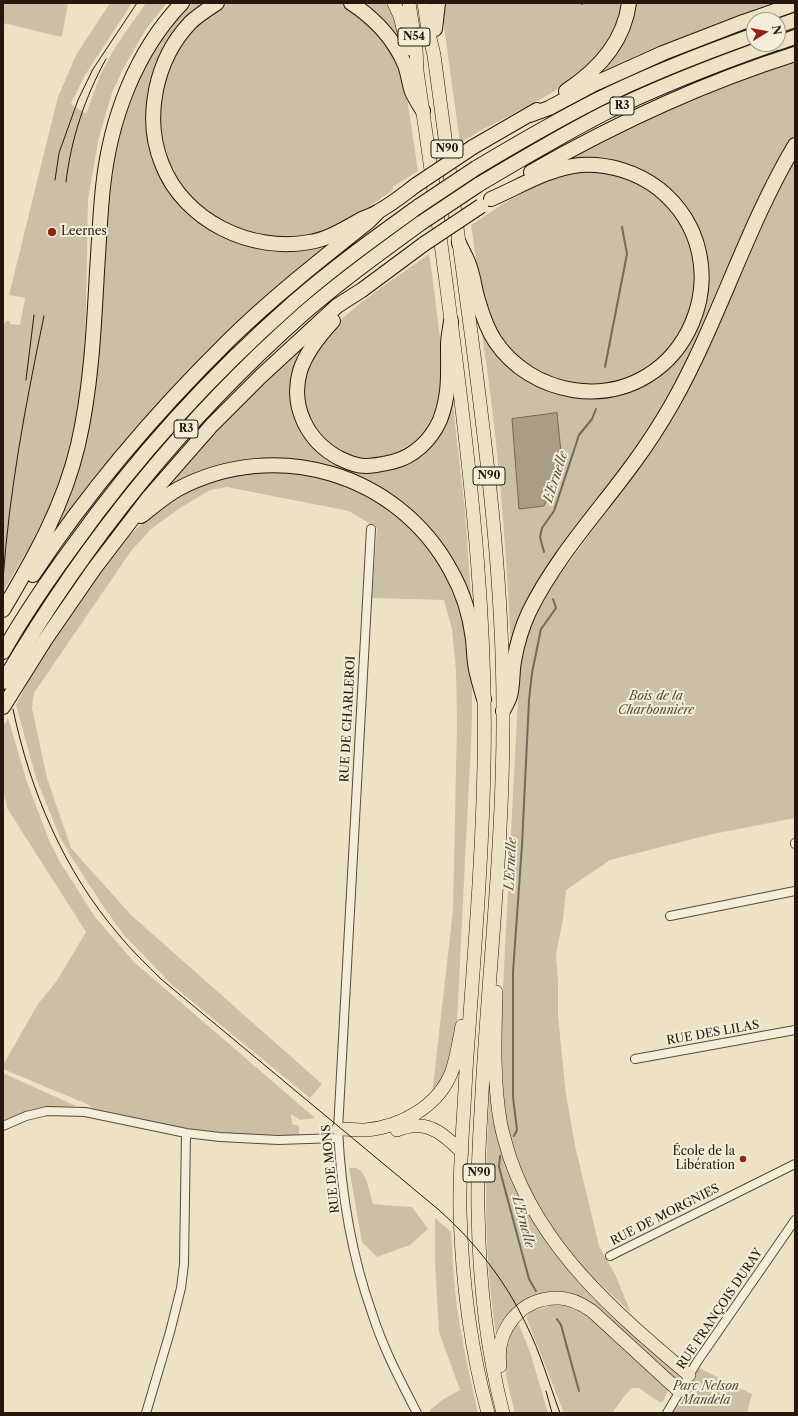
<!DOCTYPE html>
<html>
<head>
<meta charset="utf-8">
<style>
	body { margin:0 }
	#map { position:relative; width:798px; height:1416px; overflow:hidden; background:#ede3c4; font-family:"Libre Caslon Text",serif }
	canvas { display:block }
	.frame { position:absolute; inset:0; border:4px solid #26180c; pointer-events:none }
	.north { position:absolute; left:746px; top:12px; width:40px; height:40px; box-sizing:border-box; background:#f3edd9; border:1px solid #a19887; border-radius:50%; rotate:80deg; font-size:11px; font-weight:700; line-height:16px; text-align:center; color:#26180c }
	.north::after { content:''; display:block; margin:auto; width:14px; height:18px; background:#8f2418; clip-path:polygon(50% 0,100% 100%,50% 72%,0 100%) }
</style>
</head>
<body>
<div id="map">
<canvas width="798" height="1416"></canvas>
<div class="frame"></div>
<div class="north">N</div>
</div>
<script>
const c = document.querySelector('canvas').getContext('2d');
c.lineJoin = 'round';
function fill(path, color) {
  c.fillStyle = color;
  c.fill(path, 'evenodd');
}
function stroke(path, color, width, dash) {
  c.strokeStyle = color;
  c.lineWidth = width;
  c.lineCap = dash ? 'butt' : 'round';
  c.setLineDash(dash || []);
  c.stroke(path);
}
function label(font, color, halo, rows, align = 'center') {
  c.font = font + ' "Libre Caslon Text",serif';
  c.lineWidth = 4;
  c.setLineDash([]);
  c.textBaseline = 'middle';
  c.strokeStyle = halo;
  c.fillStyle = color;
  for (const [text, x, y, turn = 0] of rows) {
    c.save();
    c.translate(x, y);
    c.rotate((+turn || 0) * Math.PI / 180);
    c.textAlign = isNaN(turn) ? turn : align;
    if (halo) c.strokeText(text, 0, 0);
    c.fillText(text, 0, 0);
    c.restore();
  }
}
fill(new Path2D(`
	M 3,3 L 68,3 L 62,37 L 3,23 Z
	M 110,3 L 132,3 L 85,75 L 71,104 L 86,114 L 101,73 L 116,46 L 146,3 L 167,3 L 146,29 L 123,69 L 112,93 L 99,137 L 88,199 L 86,310 L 83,380 L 64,476 L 29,548 L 3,591 L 3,327 L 6,321 L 10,321 L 10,324 L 20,325 L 25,298 L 9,295 L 58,97 L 76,55 Z
	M 188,3 L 209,3 L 154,80 L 160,167 L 224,235 L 333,239 L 303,266 L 49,540 L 75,474 L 107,195 L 123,111 L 150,54 Z
	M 229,3 L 340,3 L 358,14 L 374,28 L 388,46 L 398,65 L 406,91 L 418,171 L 393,187 L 393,190 C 370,206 347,223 320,233 C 303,239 282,239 264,236 C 173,221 133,119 182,44 C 194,27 210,12 229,3 Z
	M 358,3 L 386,3 L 395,22 L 399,39 L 397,41 Z
	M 443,3 L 622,3 C 611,81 518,106 460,143 L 444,27 Z
	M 632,3 L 776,3 C 711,23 649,52 588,80 Z
	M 795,61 L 795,139 L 671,399 L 511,648 C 506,538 497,429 480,321 L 522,374 L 614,392 L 682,350 L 704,251 L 650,178 L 558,164 C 593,146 628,127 664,111 C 707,93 751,77 795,61 Z
	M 795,159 L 795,818 L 713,834 L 610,860 L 566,890 L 563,919 L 556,954 L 558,981 L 558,1016 L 566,1095 L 575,1145 L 599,1246 L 615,1274 L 631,1313 C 615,1297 597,1282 581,1265 C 544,1224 511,1163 505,1108 C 502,1081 502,1053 501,1026 L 519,678 L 525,643 L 536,615 L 554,583 L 657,442 L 695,375 L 767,214 Z
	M 588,171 C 599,173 613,173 624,177 C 644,184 666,200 678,219 C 681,223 682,228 684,232 C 687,239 692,247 694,255 C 695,259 694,265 694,270 C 695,277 696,287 695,294 C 692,304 687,322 682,331 C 651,380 592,399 540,371 C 524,363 510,351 500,335 C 480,302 477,263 471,225 L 500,206 L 502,204 L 547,180 L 568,174 Z
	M 429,254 C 432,274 435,294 437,314 C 441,344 445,369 439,398 C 438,404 437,411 435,416 C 427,434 413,448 395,455 C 383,459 369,461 356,459 C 327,453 304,422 304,393 C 303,372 315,351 327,335 C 353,304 396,278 429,254 Z
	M 313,337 L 294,402 L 339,464 L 414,458 L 452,396 L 465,511 L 472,610 L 391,497 L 276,461 L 156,498 L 222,424 L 266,379 Z
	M 260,471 C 278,472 297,471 314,475 C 349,482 388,504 413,530 C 433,552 451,576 459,604 C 479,666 471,739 468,803 C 464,875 461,947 457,1020 C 454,1050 450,1069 432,1095 L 453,910 L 457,722 L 456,671 L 452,629 L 444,600 L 372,598 L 377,528 L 349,511 L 227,487 L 210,490 L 180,508 L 151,529 L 131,551 L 34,693 L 32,708 L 47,778 L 71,848 L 131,915 L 322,1084 L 310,1098 L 172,985 L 124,935 L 105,909 L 70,855 L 59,835 L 36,778 L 16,705 L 27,684 L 28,679 C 47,651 65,624 84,596 C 106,563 129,531 161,507 C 190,487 226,476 260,471 Z
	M 8,718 L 27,782 L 49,840 L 60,862 L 95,917 L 134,962 L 315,1118 L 300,1120 L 291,1114 L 292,1124 L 299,1126 L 299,1135 C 242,1136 185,1130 130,1118 C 120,1116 103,1114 94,1109 C 92,1108 89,1105 87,1104 L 3,1069 L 3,1065 L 38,1004 L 56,982 L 86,932 L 7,808 L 3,787 L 3,727 Z
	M 5,1074 L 76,1106 C 51,1107 26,1109 3,1121 L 3,1075 Z
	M 490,1077 L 523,1201 L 680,1376 L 679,1378 L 673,1380 L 606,1319 L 544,1296 L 497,1341 C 490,1295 486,1248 486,1202 C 486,1160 488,1119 490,1077 Z
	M 349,1168 C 352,1168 356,1167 358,1169 C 367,1173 370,1195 373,1204 L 382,1205 L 412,1207 L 428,1229 L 410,1245 L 377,1257 L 362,1242 Z
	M 435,1218 L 451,1232 C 453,1262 454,1291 459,1320 C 464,1352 471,1382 478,1413 L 431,1413 L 430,1410 L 442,1400 L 460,1390 L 439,1332 L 435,1263 Z
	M 553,1305 C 569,1306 578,1308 590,1317 L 666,1386 L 668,1390 L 663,1402 L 659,1402 L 639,1388 L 632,1388 L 627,1393 L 612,1413 L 564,1413 L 526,1317 L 533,1311 Z
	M 518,1322 L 530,1352 L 548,1413 L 515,1413 C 507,1380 496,1353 518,1322 Z
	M 699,1368 L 752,1394 L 747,1413 L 670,1413 Z`), '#cbc0a5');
const water = new Path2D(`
	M 557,413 L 562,462 L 544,506 L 519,509 L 512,419 Z`);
fill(water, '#a99e85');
stroke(water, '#756855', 1);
stroke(new Path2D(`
	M 582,3 L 582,4
	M 605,367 L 627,254 L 622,227
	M 544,552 L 540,537 L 542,528 L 554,511 L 579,435 L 592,419 L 596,409
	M 514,1136 L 517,1130 L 513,1097 L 513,972 L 522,845 L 529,700 L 532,673 L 541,629 L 556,608 L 553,599
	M 500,1156 L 499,1167 L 529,1279 L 536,1291
	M 557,1319 L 561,1325 L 579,1391`), '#756855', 2);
const minor = new Path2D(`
	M 371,529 L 338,1129 C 341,1191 351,1254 372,1313 C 383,1348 400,1380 417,1413
	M 795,843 L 795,844
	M 670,916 L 795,891
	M 635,1059 L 795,1030
	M 3,1126 L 26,1116 L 47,1111 L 85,1112 L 186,1133 L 220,1137 L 278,1140 L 338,1138
	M 610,1256 L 795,1164
	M 146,1413 L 170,1332 L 181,1288 L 184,1264 L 186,1133
	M 667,1413 L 697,1362 L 795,1220`);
const trunk = new Path2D(`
	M 394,3 L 400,16 L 408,49
	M 409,3 L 416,48 L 417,71 C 431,167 444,264 456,360 C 473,495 487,629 484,765 C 482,867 473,969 466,1070 C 464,1117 459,1165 460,1212 C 462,1280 470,1347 488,1413
	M 424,3 L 428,30 L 434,55 C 447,150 460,245 472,340 C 488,463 503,586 503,709 C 504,837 489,965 482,1093 C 480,1131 477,1170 478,1209 C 479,1277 486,1348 503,1413
	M 496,992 C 495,1034 493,1078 500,1120 C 502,1132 506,1145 510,1158 C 542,1251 616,1313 689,1375
	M 338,1129 C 347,1129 356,1130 365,1130 C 401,1127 439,1106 452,1071 C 457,1056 459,1041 462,1026
	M 397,1130 C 402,1128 407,1126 413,1126 C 433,1123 448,1139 462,1152
	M 500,1366 C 495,1330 520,1298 558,1298 C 570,1298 582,1304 592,1311 L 679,1391`);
const motorway = new Path2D(`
	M 217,3 C 208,9 198,15 190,23 C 156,59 143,117 162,164 C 184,221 251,253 310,242 C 328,239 344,229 360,220 C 366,217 373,215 379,211 C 392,204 404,194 416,185
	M 351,3 C 374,18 394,39 405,65 C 408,73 409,83 412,92 C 415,98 419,105 423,111
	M 778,26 L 795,20
	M 435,29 L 438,3
	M 778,43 L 795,37
	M 566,91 C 598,70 624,42 629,3
	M 530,115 L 549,108 L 594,84 L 663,53 L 743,22 L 795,4
	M 473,147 L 537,110
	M 476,168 C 516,144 556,121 597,100 C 647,75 701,54 754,35
	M 531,172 C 615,124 703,83 795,54
	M 478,185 C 520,160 562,135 605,113 C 660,86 717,64 774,44
	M 459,243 C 463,252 469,261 471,271 C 474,280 475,291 478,300 C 482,314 487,329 495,341 C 513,368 542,385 573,390 C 687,407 748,261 659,189 C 637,172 608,163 580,165 C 547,169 521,186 491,199
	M 333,321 C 320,335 306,352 300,371 C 290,406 307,441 339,458 C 347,462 356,466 365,466 C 374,466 383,464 392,462 C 414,457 431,440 440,420 C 450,394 448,372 448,345 C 448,337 450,329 451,321
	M 141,516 C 153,507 165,496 178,489 C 276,437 398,473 451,571 C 463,592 470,615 473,639 C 474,649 474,660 476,669 C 478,679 481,689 484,699
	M 33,575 C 89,490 156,412 229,340 C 272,298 320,260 368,222 L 378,212
	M 3,610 C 34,558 64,505 78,445 C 91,389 94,329 97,271 C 99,243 100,215 103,187 C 110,120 135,52 182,3
	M 3,652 C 24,615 48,580 73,546 C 137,456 211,375 294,302 C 334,267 376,237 419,206
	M 3,682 C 84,543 183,420 304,313 C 341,281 381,252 421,223
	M 3,707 L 45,640 L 94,569 L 149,497 L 212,425 L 261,376 L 337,306 L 362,290 L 424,244
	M 503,711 C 505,706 509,701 510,696 C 513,685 512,672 514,661 C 517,644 522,627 529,612 C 556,557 598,512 633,464 C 647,445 660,425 672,404 C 719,321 746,227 795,145`);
stroke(minor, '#584b3a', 10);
stroke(trunk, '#26180c', 14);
stroke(motorway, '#26180c', 16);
stroke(minor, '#f3edd9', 8);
stroke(trunk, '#ede3c4', 13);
stroke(motorway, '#ede3c4', 14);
stroke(new Path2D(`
	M 55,180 L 59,153 L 78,100 L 93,69 L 137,3
	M 66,182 C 71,139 85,97 106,59
	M 26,380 L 34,315
	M 3,580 C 9,492 26,402 44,316
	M 13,709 C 30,791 64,871 119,935 C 132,951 147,965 161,979 L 439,1210 C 475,1242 505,1280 526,1324 C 540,1352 549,1383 560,1413
	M 546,1391 L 552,1413`), '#26180c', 1);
const motorwayBridge = new Path2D(`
	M 416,185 L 473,147
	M 419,206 L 476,168
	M 421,223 L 478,185
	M 424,244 L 481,206`);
stroke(motorwayBridge, '#26180c', 16, []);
stroke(motorwayBridge, '#ede3c4', 14);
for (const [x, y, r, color] of [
	[52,232,5,"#8f2418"],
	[743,1159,4,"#8f2418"]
]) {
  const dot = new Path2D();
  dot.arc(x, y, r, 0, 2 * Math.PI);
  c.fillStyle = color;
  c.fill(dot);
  stroke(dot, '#f3edd9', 1.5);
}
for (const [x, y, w] of [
	[414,37,32],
	[622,106,24],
	[447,149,32],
	[186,429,24],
	[489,476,32],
	[479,1173,32]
]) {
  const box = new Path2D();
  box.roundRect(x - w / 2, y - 9, w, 18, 3);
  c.fillStyle = '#f3edd9';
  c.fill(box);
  stroke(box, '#26180c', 1);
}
label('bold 11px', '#26180c', null, [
	["N54",414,37],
	["R3",622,106],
	["N90",447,149],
	["R3",186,429],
	["N90",489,476],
	["N90",479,1173]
]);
label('12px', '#26180c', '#f3edd9', [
	["Leernes",61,232],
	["École de la",735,1152,"right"],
	["Libération",735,1166,"right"]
], 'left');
label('italic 12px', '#584a3a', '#f3edd9', [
	["Bois de la",656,697],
	["Charbonnière",656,711],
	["Parc Nelson",706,1387],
	["Mandela",706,1401]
]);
label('12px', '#26180c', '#f3edd9', [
	["RUE DE CHARLEROI",348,719,-87],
	["RUE DES LILAS",713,1033,-10],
	["RUE DE MONS",331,1169,-96],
	["RUE DE MORGNIES",665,1215,-27],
	["RUE FRANÇOIS DURAY",720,1309,-56]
]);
label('italic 13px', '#5a4e3c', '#f3edd9', [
	["L'Ernelle",556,477,-72],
	["L'Ernelle",511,864,-87],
	["L'Ernelle",523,1222,75]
]);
</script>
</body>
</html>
